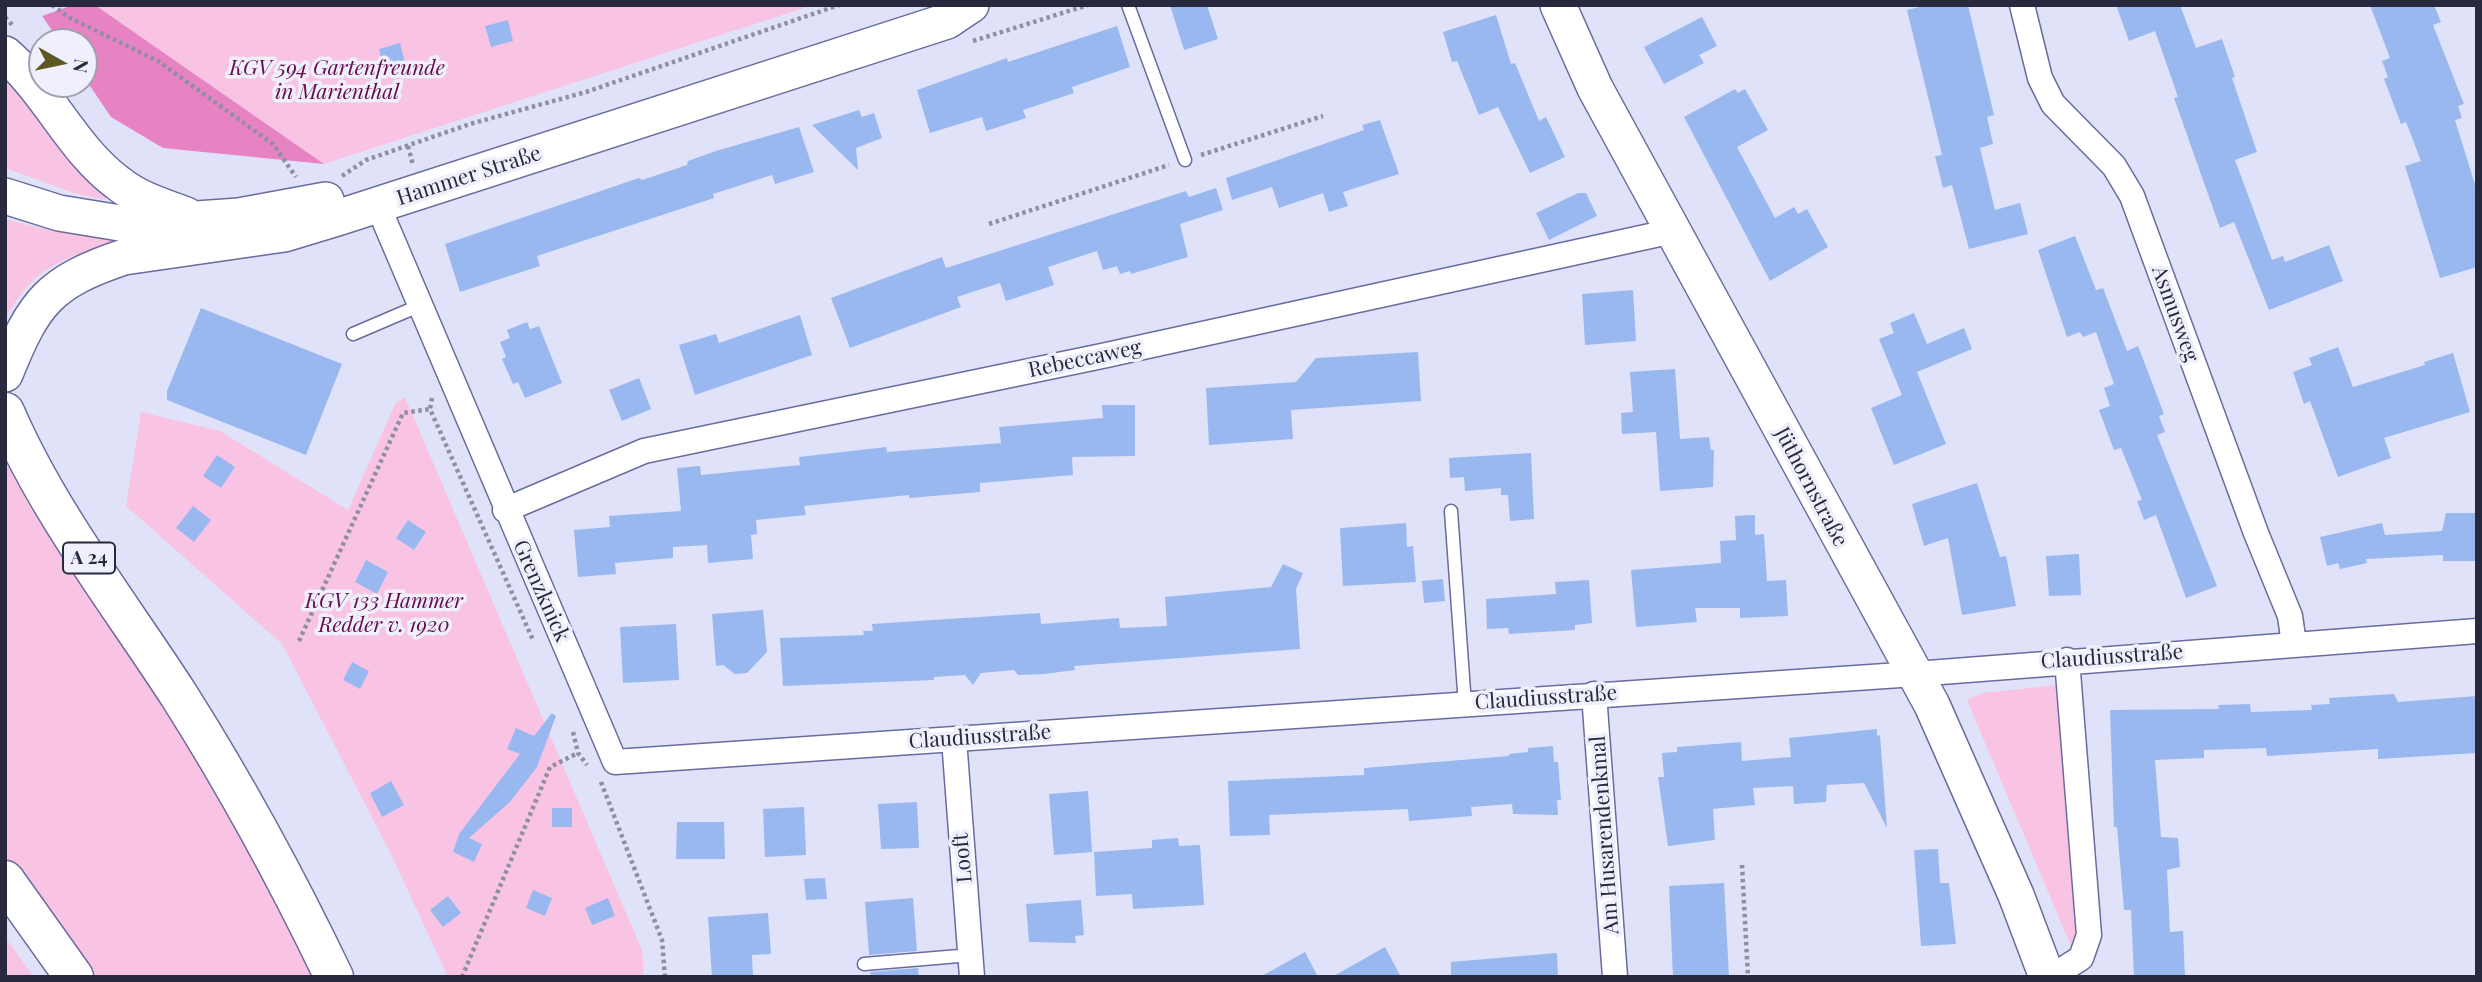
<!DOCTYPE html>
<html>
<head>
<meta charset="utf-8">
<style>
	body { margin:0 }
	#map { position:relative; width:2482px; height:982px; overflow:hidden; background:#e0e2f9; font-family:"Playfair Display",serif }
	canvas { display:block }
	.frame { position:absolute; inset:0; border:7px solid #28283e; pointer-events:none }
	.north { position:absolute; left:28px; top:28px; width:70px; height:70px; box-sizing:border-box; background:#eff0fc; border:2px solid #9fa0b0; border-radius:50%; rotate:99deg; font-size:19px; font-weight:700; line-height:28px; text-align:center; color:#28283e }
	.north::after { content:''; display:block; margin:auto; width:24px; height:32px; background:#5e5824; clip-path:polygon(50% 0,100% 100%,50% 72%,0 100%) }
</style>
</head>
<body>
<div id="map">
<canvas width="2482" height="982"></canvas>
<div class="frame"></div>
<div class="north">N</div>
</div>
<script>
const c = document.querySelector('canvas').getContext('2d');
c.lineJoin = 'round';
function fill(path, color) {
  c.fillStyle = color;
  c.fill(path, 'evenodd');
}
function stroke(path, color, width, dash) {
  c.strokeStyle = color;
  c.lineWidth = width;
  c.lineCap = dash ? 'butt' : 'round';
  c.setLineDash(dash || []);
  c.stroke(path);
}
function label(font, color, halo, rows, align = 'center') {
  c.font = font + ' "Playfair Display",serif';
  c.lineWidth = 7;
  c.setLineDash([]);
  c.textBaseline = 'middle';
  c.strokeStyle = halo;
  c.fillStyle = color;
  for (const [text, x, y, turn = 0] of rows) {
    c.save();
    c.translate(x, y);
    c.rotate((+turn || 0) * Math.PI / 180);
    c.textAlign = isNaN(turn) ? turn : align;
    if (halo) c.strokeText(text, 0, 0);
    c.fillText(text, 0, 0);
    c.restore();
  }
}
fill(new Path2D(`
	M 95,5 L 813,5 L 324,164 Z
	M 5,67 L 111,190 L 105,200 L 74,193 L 5,168 Z
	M 5,219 L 44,229 L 111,239 L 111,245 C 59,258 31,270 5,320 Z
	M 405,397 L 642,950 L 644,977 L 448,977 L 391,854 L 282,644 L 126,506 L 141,412 L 220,431 L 348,510 L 395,404 Z
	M 5,452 L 199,758 L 318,977 L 93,977 L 5,857 Z
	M 2060,685 L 2080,935 L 2073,951 L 1967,700 L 1982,693 Z
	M 5,937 L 34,977 L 5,977 Z`), '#f9c4e3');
fill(new Path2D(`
	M 73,5 L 95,5 L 324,164 L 163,148 L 111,117 L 84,77 L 84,42 L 60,42 L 42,16 Z`), '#e883c3');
fill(new Path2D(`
	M 1170,5 L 1207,5 L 1218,39 L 1184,50 Z
	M 1928,5 L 1968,5 L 1994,115 L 1987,117 L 1993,144 L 1980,148 L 1995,210 L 2020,203 L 2028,234 L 1969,249 L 1952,185 L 1943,188 L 1935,156 L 1942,155 L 1907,10 Z
	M 2116,5 L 2180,5 L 2196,48 L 2222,39 L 2235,77 L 2232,78 L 2257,152 L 2235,160 L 2272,260 L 2283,256 L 2285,262 L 2329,245 L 2343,281 L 2269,310 L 2234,222 L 2220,228 L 2174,98 L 2178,97 L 2155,31 L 2129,41 Z
	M 2370,5 L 2434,5 L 2441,22 L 2433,25 L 2464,104 L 2458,106 L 2462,118 L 2455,120 L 2477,191 L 2477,267 L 2440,278 L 2405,166 L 2421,161 L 2406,122 L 2401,124 L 2384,79 L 2388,77 L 2382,61 L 2390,58 Z
	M 1496,15 L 1511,64 L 1515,63 L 1539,121 L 1546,117 L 1565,157 L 1530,173 L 1498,107 L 1479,115 L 1457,61 L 1452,62 L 1443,32 Z
	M 1702,17 L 1717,46 L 1699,55 L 1704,63 L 1664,84 L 1644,47 Z
	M 508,20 L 513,41 L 491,47 L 485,26 Z
	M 1117,26 L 1130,67 L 1072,87 L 1074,93 L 1023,110 L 1026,118 L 986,131 L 982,117 L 930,133 L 917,90 L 1007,58 L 1008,62 Z
	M 400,43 L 405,63 L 384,69 L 379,49 Z
	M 1735,89 L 1738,93 L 1745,89 L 1768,130 L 1737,147 L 1775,218 L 1794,207 L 1798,214 L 1807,209 L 1828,247 L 1770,281 L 1684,117 Z
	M 859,110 L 862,117 L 874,113 L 882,138 L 856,148 L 858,170 L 812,125 Z
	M 1380,120 L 1399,174 L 1343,192 L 1348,206 L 1329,212 L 1323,193 L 1279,208 L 1272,187 L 1232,200 L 1226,178 L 1364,130 L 1362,125 Z
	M 799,127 L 814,172 L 775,184 L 772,175 L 713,194 L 714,198 L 537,256 L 540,266 L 460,292 L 445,244 L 639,178 L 642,180 L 687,165 L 688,161 L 716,151 Z
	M 1216,188 L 1223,210 L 1180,224 L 1188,257 L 1131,274 L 1130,271 L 1120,274 L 1117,266 L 1103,270 L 1097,251 L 1048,267 L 1054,285 L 1006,301 L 1000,283 L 957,297 L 961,307 L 850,348 L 831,298 L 942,257 L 946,268 L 1186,191 L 1189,197 Z
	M 1578,193 L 1586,193 L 1597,216 L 1549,240 L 1536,213 Z
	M 2075,236 L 2096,290 L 2103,288 L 2127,351 L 2138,346 L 2164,414 L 2159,416 L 2165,432 L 2157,435 L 2217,586 L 2186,598 L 2156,515 L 2144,520 L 2137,501 L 2142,500 L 2121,448 L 2114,450 L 2099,410 L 2110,406 L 2104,388 L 2114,384 L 2096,332 L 2083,337 L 2080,332 L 2067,337 L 2038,250 Z
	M 1633,290 L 1636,341 L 1585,345 L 1582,294 Z
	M 201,308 L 342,364 L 306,455 L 167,400 L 167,391 Z
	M 1914,313 L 1927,344 L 1964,328 L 1972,349 L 1917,372 L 1946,444 L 1894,465 L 1871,408 L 1902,395 L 1879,339 L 1894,333 L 1890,323 Z
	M 800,315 L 812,355 L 695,395 L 679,345 L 716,334 L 719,343 Z
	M 527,322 L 530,329 L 539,326 L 562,383 L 525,398 L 518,382 L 513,384 L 502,359 L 506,357 L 500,342 L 510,338 L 507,330 Z
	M 2338,347 L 2353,387 L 2425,365 L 2424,362 L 2453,353 L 2470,412 L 2384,438 L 2391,458 L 2338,477 L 2310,401 L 2304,404 L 2293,372 L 2312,365 L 2309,358 Z
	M 1418,352 L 1421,401 L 1291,410 L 1293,439 L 1209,445 L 1206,388 L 1296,382 L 1316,358 Z
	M 1675,369 L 1680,439 L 1709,437 L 1711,450 L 1714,450 L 1713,487 L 1660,491 L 1656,432 L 1622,434 L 1621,413 L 1633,412 L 1630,372 Z
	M 639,378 L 651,409 L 622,421 L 609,390 Z
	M 1102,405 L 1135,405 L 1135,456 L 1072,457 L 1073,475 L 980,483 L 980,492 L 909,498 L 909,495 L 804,506 L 806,515 L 756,520 L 757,534 L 751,535 L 753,559 L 708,563 L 707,545 L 673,547 L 673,558 L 615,563 L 616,574 L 578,577 L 574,530 L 610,527 L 609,516 L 681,511 L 677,468 L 700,466 L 701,475 L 800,465 L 799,457 L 886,447 L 887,452 L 1001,443 L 999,427 L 1103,418 Z
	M 1531,453 L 1534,519 L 1510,521 L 1508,495 L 1501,495 L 1501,488 L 1465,491 L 1464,477 L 1450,478 L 1449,458 Z
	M 217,455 L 235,467 L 221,488 L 203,476 Z
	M 1977,483 L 2000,557 L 2006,556 L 2016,606 L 1962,615 L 1948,538 L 1924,546 L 1912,504 Z
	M 193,506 L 211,520 L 194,542 L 176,528 Z
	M 2446,513 L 2477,513 L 2477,561 L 2443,561 L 2443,555 L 2366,559 L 2367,563 L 2340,569 L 2338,563 L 2327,566 L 2320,537 L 2382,523 L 2385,535 L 2442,531 Z
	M 1755,515 L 1755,535 L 1764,534 L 1767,581 L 1786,580 L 1788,616 L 1740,618 L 1740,608 L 1695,608 L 1697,622 L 1636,627 L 1631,570 L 1721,563 L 1720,541 L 1736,540 L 1735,516 Z
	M 408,520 L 426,532 L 414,550 L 396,538 Z
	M 1406,523 L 1407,547 L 1413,546 L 1416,582 L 1343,586 L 1340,528 Z
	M 2079,554 L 2081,595 L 2049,596 L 2046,556 Z
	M 366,560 L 388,572 L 377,594 L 355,582 Z
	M 1283,564 L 1303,573 L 1296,589 L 1300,649 L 1074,666 L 1075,670 L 1044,674 L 1018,675 L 1014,670 L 981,673 L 973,685 L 965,675 L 934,677 L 934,680 L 783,686 L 780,638 L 864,635 L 863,631 L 873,631 L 872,624 L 1040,613 L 1041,624 L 1119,618 L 1120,628 L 1167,626 L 1165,597 L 1271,587 Z
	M 1443,579 L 1445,601 L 1424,603 L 1422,581 Z
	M 1589,580 L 1592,623 L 1575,625 L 1575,630 L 1509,634 L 1508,628 L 1487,629 L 1486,599 L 1556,594 L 1555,582 Z
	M 763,610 L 767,652 L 747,673 L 735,674 L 723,665 L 716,666 L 712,614 Z
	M 676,624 L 679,680 L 623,683 L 620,627 Z
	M 352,662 L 369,671 L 360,689 L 343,680 Z
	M 2394,694 L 2398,702 L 2477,696 L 2477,753 L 2378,759 L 2378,749 L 2267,756 L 2266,748 L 2204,750 L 2204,758 L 2155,760 L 2161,837 L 2178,838 L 2180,867 L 2167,870 L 2170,932 L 2183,931 L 2185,977 L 2134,977 L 2131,910 L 2124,910 L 2117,827 L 2114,827 L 2110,710 L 2219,709 L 2218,705 L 2250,704 L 2251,712 L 2312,710 L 2311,705 L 2330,704 L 2329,698 Z
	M 552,713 L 556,716 L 537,767 L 510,802 L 469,838 L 482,844 L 474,862 L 453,852 L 459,834 L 520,754 L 507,749 L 516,728 L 534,736 Z
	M 1877,729 L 1877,736 L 1880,735 L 1887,828 L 1864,783 L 1827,785 L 1826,802 L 1794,804 L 1793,786 L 1753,788 L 1755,805 L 1713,809 L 1715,840 L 1668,846 L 1658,777 L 1664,777 L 1662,753 L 1677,752 L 1677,747 L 1741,742 L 1742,761 L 1791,757 L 1789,738 Z
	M 1553,746 L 1554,762 L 1558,762 L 1561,800 L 1557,800 L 1558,815 L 1513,814 L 1512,804 L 1471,807 L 1472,816 L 1409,821 L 1408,809 L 1269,815 L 1270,835 L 1230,836 L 1228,781 L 1364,775 L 1364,768 L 1509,756 L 1509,754 L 1528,752 L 1528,748 Z
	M 391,781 L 404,805 L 382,817 L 370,793 Z
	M 1088,791 L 1092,852 L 1054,855 L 1049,794 Z
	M 917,802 L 919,848 L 881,849 L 878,804 Z
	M 804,807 L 806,855 L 765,857 L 763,809 Z
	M 552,808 L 572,808 L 572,827 L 552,827 Z
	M 677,822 L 724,822 L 725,859 L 676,859 Z
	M 1178,838 L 1179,846 L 1200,845 L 1204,905 L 1133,909 L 1132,894 L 1096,896 L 1094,852 L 1152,848 L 1152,840 Z
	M 1938,849 L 1940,883 L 1949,883 L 1956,944 L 1921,946 L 1914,850 Z
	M 825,878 L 827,899 L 806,900 L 804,879 Z
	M 1724,883 L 1729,977 L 1673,977 L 1669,886 Z
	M 533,890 L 552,898 L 545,916 L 526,908 Z
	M 448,896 L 461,913 L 443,927 L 430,910 Z
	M 608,898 L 615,916 L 592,925 L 585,908 Z
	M 913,898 L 917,951 L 869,955 L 865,902 Z
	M 1081,900 L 1084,935 L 1075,936 L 1076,943 L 1029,942 L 1026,904 Z
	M 768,913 L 771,954 L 752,955 L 753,977 L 712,977 L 708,917 Z
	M 1385,947 L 1401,977 L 1332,977 Z
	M 1305,952 L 1318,977 L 1260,977 Z
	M 1557,953 L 1558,977 L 1451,977 L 1451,962 Z
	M 918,968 L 919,977 L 871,977 L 870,972 Z`), '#9ab8f0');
const lane = new Path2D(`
	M 1128,5 L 1185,160
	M 353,334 L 421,305
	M 1451,511 L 1465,705
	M 864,964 L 971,955`);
const street = new Path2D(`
	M 2022,5 L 2040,78 L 2053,104 L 2114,166 L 2132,196 L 2256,533 L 2290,616 L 2294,644
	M 378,206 L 615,762 L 1915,674 L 2477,631
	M 505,510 L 644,451 L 1102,356 L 1673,231
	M 1594,694 L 1615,977
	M 954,739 L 972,977
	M 2051,977 L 2081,958 L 2089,935 L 2067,660`);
const secondary = new Path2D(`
	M 1558,5 L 1595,88 L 1932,705 L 2016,895 L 2047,977
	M 5,54 C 49,92 72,149 118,183 C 138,199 162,206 186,215
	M 5,196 L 59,213 L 126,224 L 239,216 L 326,200
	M 5,374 C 34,302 49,282 124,257 L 284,234 L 337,218 L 947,21 L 971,5`);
const highway = new Path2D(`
	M 5,412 C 49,514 120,604 180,697 C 237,787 288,881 334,977
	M 5,880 L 74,977`);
stroke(lane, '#6a6b9e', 15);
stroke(street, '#6a6b9e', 27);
stroke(secondary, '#6a6b9e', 38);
stroke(highway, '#6a6b9e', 41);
stroke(new Path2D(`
	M 52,5 L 70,18 L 158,61 L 273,144 L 296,177
	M 5,17 L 13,26
	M 973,41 L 1088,5
	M 408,146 L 413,165
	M 1201,155 L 1323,116
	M 342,176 L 366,160 L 470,124 L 586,92 L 839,5
	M 989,224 L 1169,165
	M 432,398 L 430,409 L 533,640
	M 299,641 L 403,413 L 430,409
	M 573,732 L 578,753 L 587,765
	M 601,782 L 662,940 L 665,977
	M 1742,865 L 1748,977
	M 462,977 L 550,767 L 578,753`), '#8e8fa6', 4.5, [3.5, 3.5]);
stroke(lane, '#fff', 12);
stroke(street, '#fff', 24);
stroke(secondary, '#fff', 35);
stroke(highway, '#fff', 38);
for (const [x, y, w] of [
	[89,558,52]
]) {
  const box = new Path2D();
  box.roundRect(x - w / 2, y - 15.5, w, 31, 5);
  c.fillStyle = '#eff0fc';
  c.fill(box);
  stroke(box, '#28283e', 2);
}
label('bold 19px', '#28283e', null, [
	["A 24",89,558]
]);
label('italic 21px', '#660a4d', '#eff0fc', [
	["KGV 594 Gartenfreunde",337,68],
	["in Marienthal",337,92],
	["KGV 133 Hammer",384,601],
	["Redder v. 1920",384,625]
]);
label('21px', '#28283e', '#eff0fc', [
	["Hammer Straße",469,176,-18],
	["Asmusweg",2175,314,70],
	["Rebeccaweg",1085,359,-12],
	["Jüthornstraße",1811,487,62],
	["Grenzknick",541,591,66],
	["Claudiusstraße",2112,657,-4],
	["Claudiusstraße",1546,698,-4],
	["Claudiusstraße",980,737,-4],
	["Am Husarendenkmal",1605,835,-94],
	["Looft",963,858,-95]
]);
</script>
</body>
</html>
